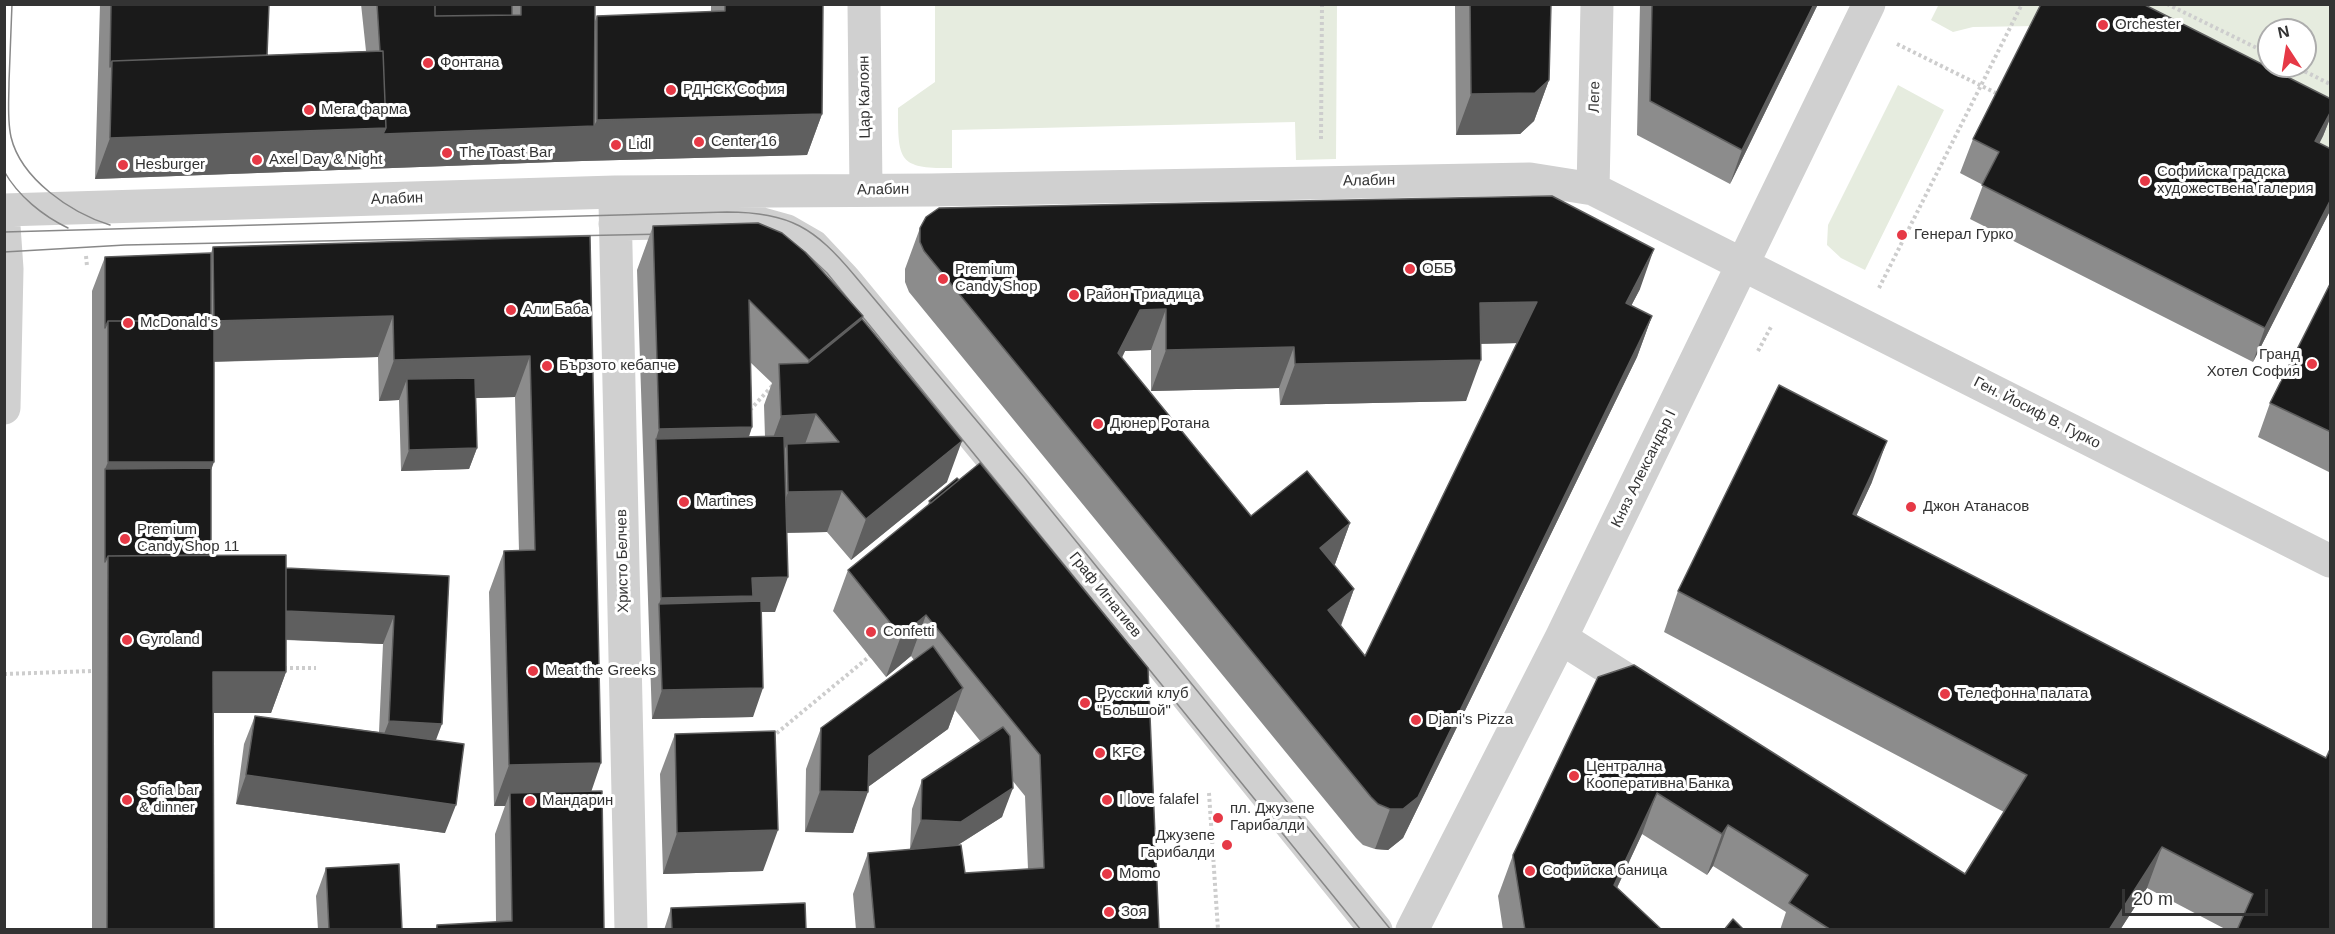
<!DOCTYPE html>
<html>
<head>
<meta charset="utf-8">
<style>
	body { margin:0 }
	#map { position:relative; width:2335px; height:934px; overflow:hidden; background:#fff; font-family:Arial,sans-serif }
	canvas { display:block }
	.frame { position:absolute; inset:0; border:6px solid #333; pointer-events:none }
	.north { position:absolute; left:2257px; top:18px; width:60px; height:60px; box-sizing:border-box; background:#fff; border:2px solid #adadad; border-radius:50%; rotate:348deg; font-size:16px; font-weight:700; line-height:24px; text-align:center; color:#333 }
	.north::after { content:''; display:block; margin:auto; width:21px; height:27px; background:#e63946; clip-path:polygon(50% 0,100% 100%,50% 72%,0 100%) }
	.scale { position:absolute; left:2122px; top:889px; width:146px; height:27px; box-sizing:border-box; border:3px solid #333; border-top:0; padding-left:8px; font-size:18px; line-height:21px; white-space:nowrap; color:#333; -webkit-text-stroke:4px #fff; paint-order:stroke }
</style>
</head>
<body>
<div id="map">
<canvas width="2335" height="934"></canvas>
<div class="frame"></div>
<div class="north">N</div>
<div class="scale">20 m</div>
</div>
<script>
const c = document.querySelector('canvas').getContext('2d');
c.lineJoin = 'round';
function fill(path, color) {
  c.fillStyle = color;
  c.fill(path, 'evenodd');
}
function stroke(path, color, width, dash) {
  c.strokeStyle = color;
  c.lineWidth = width;
  c.lineCap = dash ? 'butt' : 'round';
  c.setLineDash(dash || []);
  c.stroke(path);
}
function label(font, color, halo, rows, align = 'center') {
  c.font = font + ' Arial,sans-serif';
  c.lineWidth = 6;
  c.setLineDash([]);
  c.textBaseline = 'middle';
  c.strokeStyle = halo;
  c.fillStyle = color;
  for (const [text, x, y, turn = 0] of rows) {
    c.save();
    c.translate(x, y);
    c.rotate((+turn || 0) * Math.PI / 180);
    c.textAlign = isNaN(turn) ? turn : align;
    if (halo) c.strokeText(text, 0, 0);
    c.fillText(text, 0, 0);
    c.restore();
  }
}
fill(new Path2D(`
	M 1939,4 L 2330,5 L 2330,190 L 2035,26 L 1973,27 L 1953,32 L 1931,20 ZM 2269,30 L 2305,30 L 2305,66 L 2269,66 Z
	M 935,5 L 1337,5 L 1336,159 L 1296,160 L 1295,122 L 952,130 L 952,168 C 898,169 898,160 898,108 L 935,82 Z
	M 1898,85 L 1944,110 L 1865,270 L 1841,258 L 1827,245 L 1828,225 Z`), '#e6ecdf');
stroke(new Path2D(`
	M 2167,4 L 2269,54
	M 1897,44 L 2000,95
	M 2294,66 L 2330,84
	M 1321,139 L 1322,4
	M 86,256 L 87,266
	M 1879,288 L 2022,4
	M 1758,351 L 1772,325
	M 750,410 L 773,385
	M 284,668 L 316,668
	M 4,674 L 92,671
	M 772,737 L 870,656
	M 1209,793 L 1218,930`), '#cdcdcd', 4, [3, 3]);
stroke(new Path2D(`
	M 864,4 L 866,190
	M 1593,189 L 1597,4
	M 615,203 L 631,930
	M 4,210 L 615,192 L 931,190 L 1530,179 L 1593,189 L 2330,561
	M 615,224 L 751,221 L 787,231 L 813,246 L 844,279 L 1129,624 L 1376,930
	M 4,226 L 7,269 L 4,408
	M 1561,638 L 1651,695
	M 1412,930 L 1561,638 L 1869,4`), '#d0d0d0', 33);
stroke(new Path2D(`
	M 12,4 C 11,30 10,56 9,82 C 9,100 7,119 11,137 C 21,179 71,213 110,225
	M 4,171 C 18,196 43,216 68,228
	M 4,232 L 727,212 C 790,212 815,228 855,276 L 1024,477 L 1391,930
	M 790,243 L 806,253 L 827,273 L 1361,930
	M 4,252 L 125,245 L 665,234`), '#888', 1.5);
fill(new Path2D(`
	M 100,4 L 269,4 L 267,55 L 366,51 L 361,4 L 595,4 L 595,21 L 597,16 L 711,12 L 711,4 L 823,4 L 822,114 L 807,155 L 582,161 L 95,179 Z
	M 1455,4 L 1551,4 L 1549,80 L 1534,121 L 1520,134 L 1456,135 Z
	M 1640,4 L 1818,4 L 1730,184 L 1637,135 Z
	M 2331,99 L 2331,116 L 2323,136 L 2319,144 L 2331,149 L 2331,209 L 2253,362 L 1970,219 L 1983,185 L 1960,173 L 1973,139 Z
	M 653,226 L 863,316 L 862,319 L 947,482 L 851,560 L 827,532 L 787,533 L 775,612 L 761,612 L 753,717 L 652,719 L 637,270 ZM 750,362 L 772,383 L 764,405 L 765,437 L 749,437 L 752,427 Z
	M 920,228 L 1640,289 L 1631,306 L 1652,316 L 1637,357 L 1403,838 L 1388,850 L 1375,849 L 1363,845 L 1356,838 L 909,292 L 905,282 L 905,269 ZM 1517,343 L 1365,656 L 1341,626 L 1354,589 L 1334,565 L 1335,564 L 1350,523 L 1251,516 L 1122,358 L 1125,351 L 1151,350 L 1151,391 L 1279,388 L 1280,405 L 1466,401 L 1481,344 Z
	M 590,236 L 591,791 L 604,930 L 435,930 L 437,925 L 496,922 L 495,834 L 505,806 L 494,806 L 489,592 L 504,551 L 519,551 L 515,397 L 476,398 L 477,448 L 469,469 L 401,471 L 399,400 L 379,401 L 378,357 L 214,362 L 211,469 L 211,555 L 286,568 L 449,576 L 436,740 L 445,833 L 236,804 L 244,744 L 255,716 L 379,732 L 383,644 L 286,640 L 286,672 L 271,713 L 214,713 L 214,930 L 92,930 L 92,291 L 105,257 L 211,253 L 213,247 Z
	M 2331,282 L 2331,473 L 2258,437 L 2270,403 Z
	M 957,478 L 1159,930 L 856,930 L 853,894 L 868,853 L 915,849 L 910,849 L 912,809 L 922,780 L 981,742 L 955,710 L 948,729 L 868,787 L 853,833 L 805,832 L 806,769 L 821,728 L 914,660 L 911,656 L 886,677 L 833,611 L 848,570 L 928,506 L 929,501 ZM 1012,780 L 1025,796 L 1028,869 L 965,873 L 958,845 L 1002,817 Z
	M 1872,482 L 1856,516 L 2331,930 L 2227,930 L 2147,888 L 2120,930 L 1780,930 L 1786,912 L 1713,866 L 1707,875 L 1642,834 L 1617,888 L 1662,930 L 1503,930 L 1498,896 L 1513,855 L 1598,677 L 1965,874 L 2004,812 L 1664,632 L 1678,591 Z
	M 675,734 L 763,871 L 663,874 L 660,774 Z
	M 326,868 L 402,930 L 318,930 L 316,896 Z
	M 671,908 L 806,930 L 664,930 Z`), '#8c8c8c');
fill(new Path2D(`
	M 1814,4 L 1818,4 L 1730,184 L 1742,150 Z
	M 1549,80 L 1534,121 L 1520,134 L 1456,135 L 1471,94 Z
	M 2331,111 L 2331,116 L 2323,136 L 2302,176 L 2315,141 Z
	M 822,114 L 807,155 L 582,161 L 95,179 L 110,138 L 386,128 L 594,126 L 597,120 Z
	M 2331,199 L 2331,209 L 2253,362 L 2265,328 Z
	M 1654,249 L 1640,289 L 1611,344 L 1626,303 Z
	M 1537,302 L 1522,343 L 1465,344 L 1480,303 Z
	M 1166,309 L 1151,350 L 1125,351 L 1103,394 L 1118,353 L 1140,310 Z
	M 393,316 L 378,357 L 199,362 L 214,321 Z
	M 863,316 L 847,360 L 793,404 L 809,360 Z
	M 1652,316 L 1637,357 L 1403,838 L 1388,850 L 1375,849 L 1390,809 Z
	M 1294,347 L 1279,388 L 1151,391 L 1166,350 Z
	M 530,356 L 515,397 L 407,400 L 407,379 L 399,400 L 379,401 L 394,360 Z
	M 1481,360 L 1466,401 L 1280,405 L 1295,364 Z
	M 816,414 L 801,455 L 787,444 L 782,456 L 766,457 L 781,416 Z
	M 752,427 L 736,472 L 656,439 L 659,429 Z
	M 962,441 L 947,482 L 851,560 L 866,519 Z
	M 1887,441 L 1872,482 L 1838,555 L 1853,514 Z
	M 477,448 L 469,469 L 401,471 L 409,450 Z
	M 108,462 L 214,462 L 199,503 L 105,469 Z
	M 842,491 L 827,532 L 773,533 L 788,492 Z
	M 1350,523 L 1335,564 L 1305,588 L 1320,548 Z
	M 788,577 L 775,612 L 747,612 L 659,604 L 661,598 L 752,578 Z
	M 1354,589 L 1339,630 L 1328,610 Z
	M 282,610 L 394,616 L 383,644 L 272,639 Z
	M 926,615 L 911,656 L 886,677 L 901,636 Z
	M 213,672 L 286,672 L 271,713 L 199,713 Z
	M 763,688 L 753,717 L 652,719 L 662,690 Z
	M 963,688 L 948,729 L 861,792 L 868,792 L 853,833 L 805,832 L 820,791 Z
	M 389,721 L 442,724 L 431,753 L 378,750 Z
	M 601,763 L 587,804 L 510,793 L 505,806 L 494,806 L 509,765 Z
	M 246,775 L 456,805 L 445,833 L 236,804 Z
	M 1013,788 L 1002,817 L 950,850 L 910,849 L 921,820 Z
	M 1657,793 L 1642,834 L 1599,926 L 1614,885 Z
	M 1728,825 L 1713,866 L 1707,875 L 1722,834 Z
	M 778,830 L 763,871 L 663,874 L 677,833 Z
	M 2162,847 L 2147,888 L 2120,930 L 2109,930 Z`), '#5f5f5f');
const building = new Path2D(`
	M 111,4 L 269,4 L 267,55 L 112,61 L 110,67 Z
	M 377,4 L 435,4 L 435,16 L 521,15 L 521,4 L 595,4 L 594,126 L 383,134 L 386,128 L 383,51 L 380,51 Z
	M 435,4 L 512,4 L 512,15 L 435,16 Z
	M 725,4 L 823,4 L 822,114 L 597,120 L 597,16 L 725,11 Z
	M 1470,4 L 1551,4 L 1549,80 L 1535,93 L 1471,94 Z
	M 1652,4 L 1814,4 L 1742,150 L 1650,101 Z
	M 2041,4 L 2143,4 L 2331,99 L 2331,111 L 2315,141 L 2331,149 L 2331,199 L 2265,328 L 1982,185 L 1999,152 L 1973,139 Z
	M 383,51 L 386,128 L 110,138 L 112,61 Z
	M 1552,196 L 1654,249 L 1626,303 L 1652,316 L 1418,797 L 1403,809 L 1390,809 L 1378,804 L 1371,797 L 924,251 L 920,242 L 920,228 L 926,217 L 939,208 ZM 1537,302 L 1365,656 L 1328,610 L 1354,589 L 1320,548 L 1350,523 L 1307,471 L 1251,516 L 1118,353 L 1140,310 L 1166,309 L 1166,350 L 1294,347 L 1295,364 L 1481,360 L 1480,303 Z
	M 758,223 L 782,233 L 805,252 L 863,316 L 809,360 L 749,300 L 752,427 L 659,429 L 653,226 Z
	M 590,236 L 601,763 L 509,765 L 504,551 L 535,550 L 530,356 L 394,360 L 393,316 L 214,321 L 214,462 L 108,462 L 108,321 L 214,321 L 213,247 Z
	M 211,253 L 211,321 L 108,321 L 105,328 L 105,257 Z
	M 2331,282 L 2331,432 L 2270,403 Z
	M 862,319 L 962,441 L 866,519 L 842,491 L 788,492 L 787,444 L 839,442 L 816,414 L 781,416 L 779,364 L 808,363 Z
	M 475,378 L 477,448 L 409,450 L 407,379 Z
	M 1779,385 L 1887,441 L 1853,514 L 2326,758 L 2331,747 L 2331,930 L 2237,930 L 2253,894 L 2162,847 L 2109,930 L 1831,930 L 1789,903 L 1808,875 L 1728,825 L 1722,834 L 1657,793 L 1614,885 L 1662,930 L 1525,930 L 1513,855 L 1598,677 L 1634,665 L 1965,874 L 2027,775 L 1678,591 Z
	M 784,436 L 788,577 L 752,578 L 753,596 L 661,598 L 656,439 Z
	M 980,463 L 1148,668 L 1159,930 L 875,930 L 868,853 L 961,845 L 965,873 L 1044,868 L 1040,755 L 926,615 L 901,636 L 848,570 Z
	M 211,468 L 211,555 L 108,556 L 105,562 L 105,469 Z
	M 957,478 L 959,480 L 931,503 L 929,501 Z
	M 286,555 L 286,672 L 213,672 L 214,930 L 107,930 L 108,556 Z
	M 286,568 L 449,576 L 442,724 L 389,721 L 394,616 L 286,611 Z
	M 761,601 L 763,688 L 662,690 L 659,604 Z
	M 933,646 L 963,688 L 869,756 L 868,792 L 820,791 L 821,728 Z
	M 255,716 L 464,744 L 456,805 L 246,775 Z
	M 1003,727 L 1010,736 L 1013,788 L 961,822 L 921,820 L 922,780 Z
	M 775,731 L 778,830 L 677,833 L 675,734 Z
	M 602,791 L 604,930 L 437,930 L 437,925 L 512,921 L 510,793 Z
	M 399,864 L 402,930 L 329,930 L 326,868 Z
	M 805,903 L 806,930 L 672,930 L 671,908 Z
	M 1733,919 L 1744,930 L 1724,930 Z`);
fill(building, '#1a1a1a');
stroke(building, '#5f5f5f', 1.5);
for (const [x, y, r, color] of [
	[2103,25,6,"#e63946"],
	[428,63,6,"#e63946"],
	[671,90,6,"#e63946"],
	[309,110,6,"#e63946"],
	[699,142,6,"#e63946"],
	[616,145,6,"#e63946"],
	[447,153,6,"#e63946"],
	[257,160,6,"#e63946"],
	[123,165,6,"#e63946"],
	[2145,181,6,"#e63946"],
	[1902,235,6,"#e63946"],
	[1410,269,6,"#e63946"],
	[943,279,6,"#e63946"],
	[1074,295,6,"#e63946"],
	[511,310,6,"#e63946"],
	[128,323,6,"#e63946"],
	[2312,364,6,"#e63946"],
	[547,366,6,"#e63946"],
	[1098,424,6,"#e63946"],
	[684,502,6,"#e63946"],
	[1911,507,6,"#e63946"],
	[125,539,6,"#e63946"],
	[871,632,6,"#e63946"],
	[127,640,6,"#e63946"],
	[533,671,6,"#e63946"],
	[1945,694,6,"#e63946"],
	[1085,703,6,"#e63946"],
	[1416,720,6,"#e63946"],
	[1100,753,6,"#e63946"],
	[1574,776,6,"#e63946"],
	[127,800,6,"#e63946"],
	[1107,800,6,"#e63946"],
	[530,801,6,"#e63946"],
	[1218,818,6,"#e63946"],
	[1227,845,6,"#e63946"],
	[1530,871,6,"#e63946"],
	[1107,874,6,"#e63946"],
	[1109,912,6,"#e63946"]
]) {
  const dot = new Path2D();
  dot.arc(x, y, r, 0, 2 * Math.PI);
  c.fillStyle = color;
  c.fill(dot);
  stroke(dot, '#fff', 2);
}
label('15px', '#333', '#fff', [
	["Orchester",2115,25],
	["Фонтана",440,63],
	["РДНСК София",683,90],
	["Мега фарма",321,110],
	["Center 16",711,142],
	["Lidl",628,145],
	["The Toast Bar",459,153],
	["Axel Day & Night",269,160],
	["Hesburger",135,165],
	["Софийска градска",2157,172],
	["художествена галерия",2157,189],
	["Генерал Гурко",1914,235],
	["ОББ",1422,269],
	["Premium",955,270],
	["Candy Shop",955,287],
	["Район Триадица",1086,295],
	["Али Баба",523,310],
	["McDonald's",140,323],
	["Гранд",2300,355,"right"],
	["Хотел София",2300,372,"right"],
	["Бързото кебапче",559,366],
	["Дюнер Ротана",1110,424],
	["Martines",696,502],
	["Джон Атанасов",1923,507],
	["Premium",137,530],
	["Candy Shop 11",137,547],
	["Confetti",883,632],
	["Gyroland",139,640],
	["Meat the Greeks",545,671],
	["Русский клуб",1097,694],
	["\"Большой\"",1097,711],
	["Телефонна палата",1957,694],
	["Djani's Pizza",1428,720],
	["KFC",1112,753],
	["Централна",1586,767],
	["Кооперативна Банка",1586,784],
	["Sofia bar",139,791],
	["& dinner",139,808],
	["I love falafel",1119,800],
	["Мандарин",542,801],
	["пл. Джузепе",1230,809],
	["Гарибалди",1230,826],
	["Джузепе",1215,836,"right"],
	["Гарибалди",1215,853,"right"],
	["Софийска баница",1542,871],
	["Momo",1119,874],
	["Зоя",1121,912]
], 'left');
label('15px', '#333', '#fff', [
	["Цар Калоян",865,97,-91],
	["Леге",1595,97,-89],
	["Алабин",1369,181,-1],
	["Алабин",883,190,-1],
	["Алабин",397,199,-2],
	["Ген. Йосиф В. Гурко",2037,413,27],
	["Княз Александър I",1644,469,-64],
	["Христо Белчев",623,561,-91],
	["Граф Игнатиев",1105,595,51]
]);
</script>
</body>
</html>
